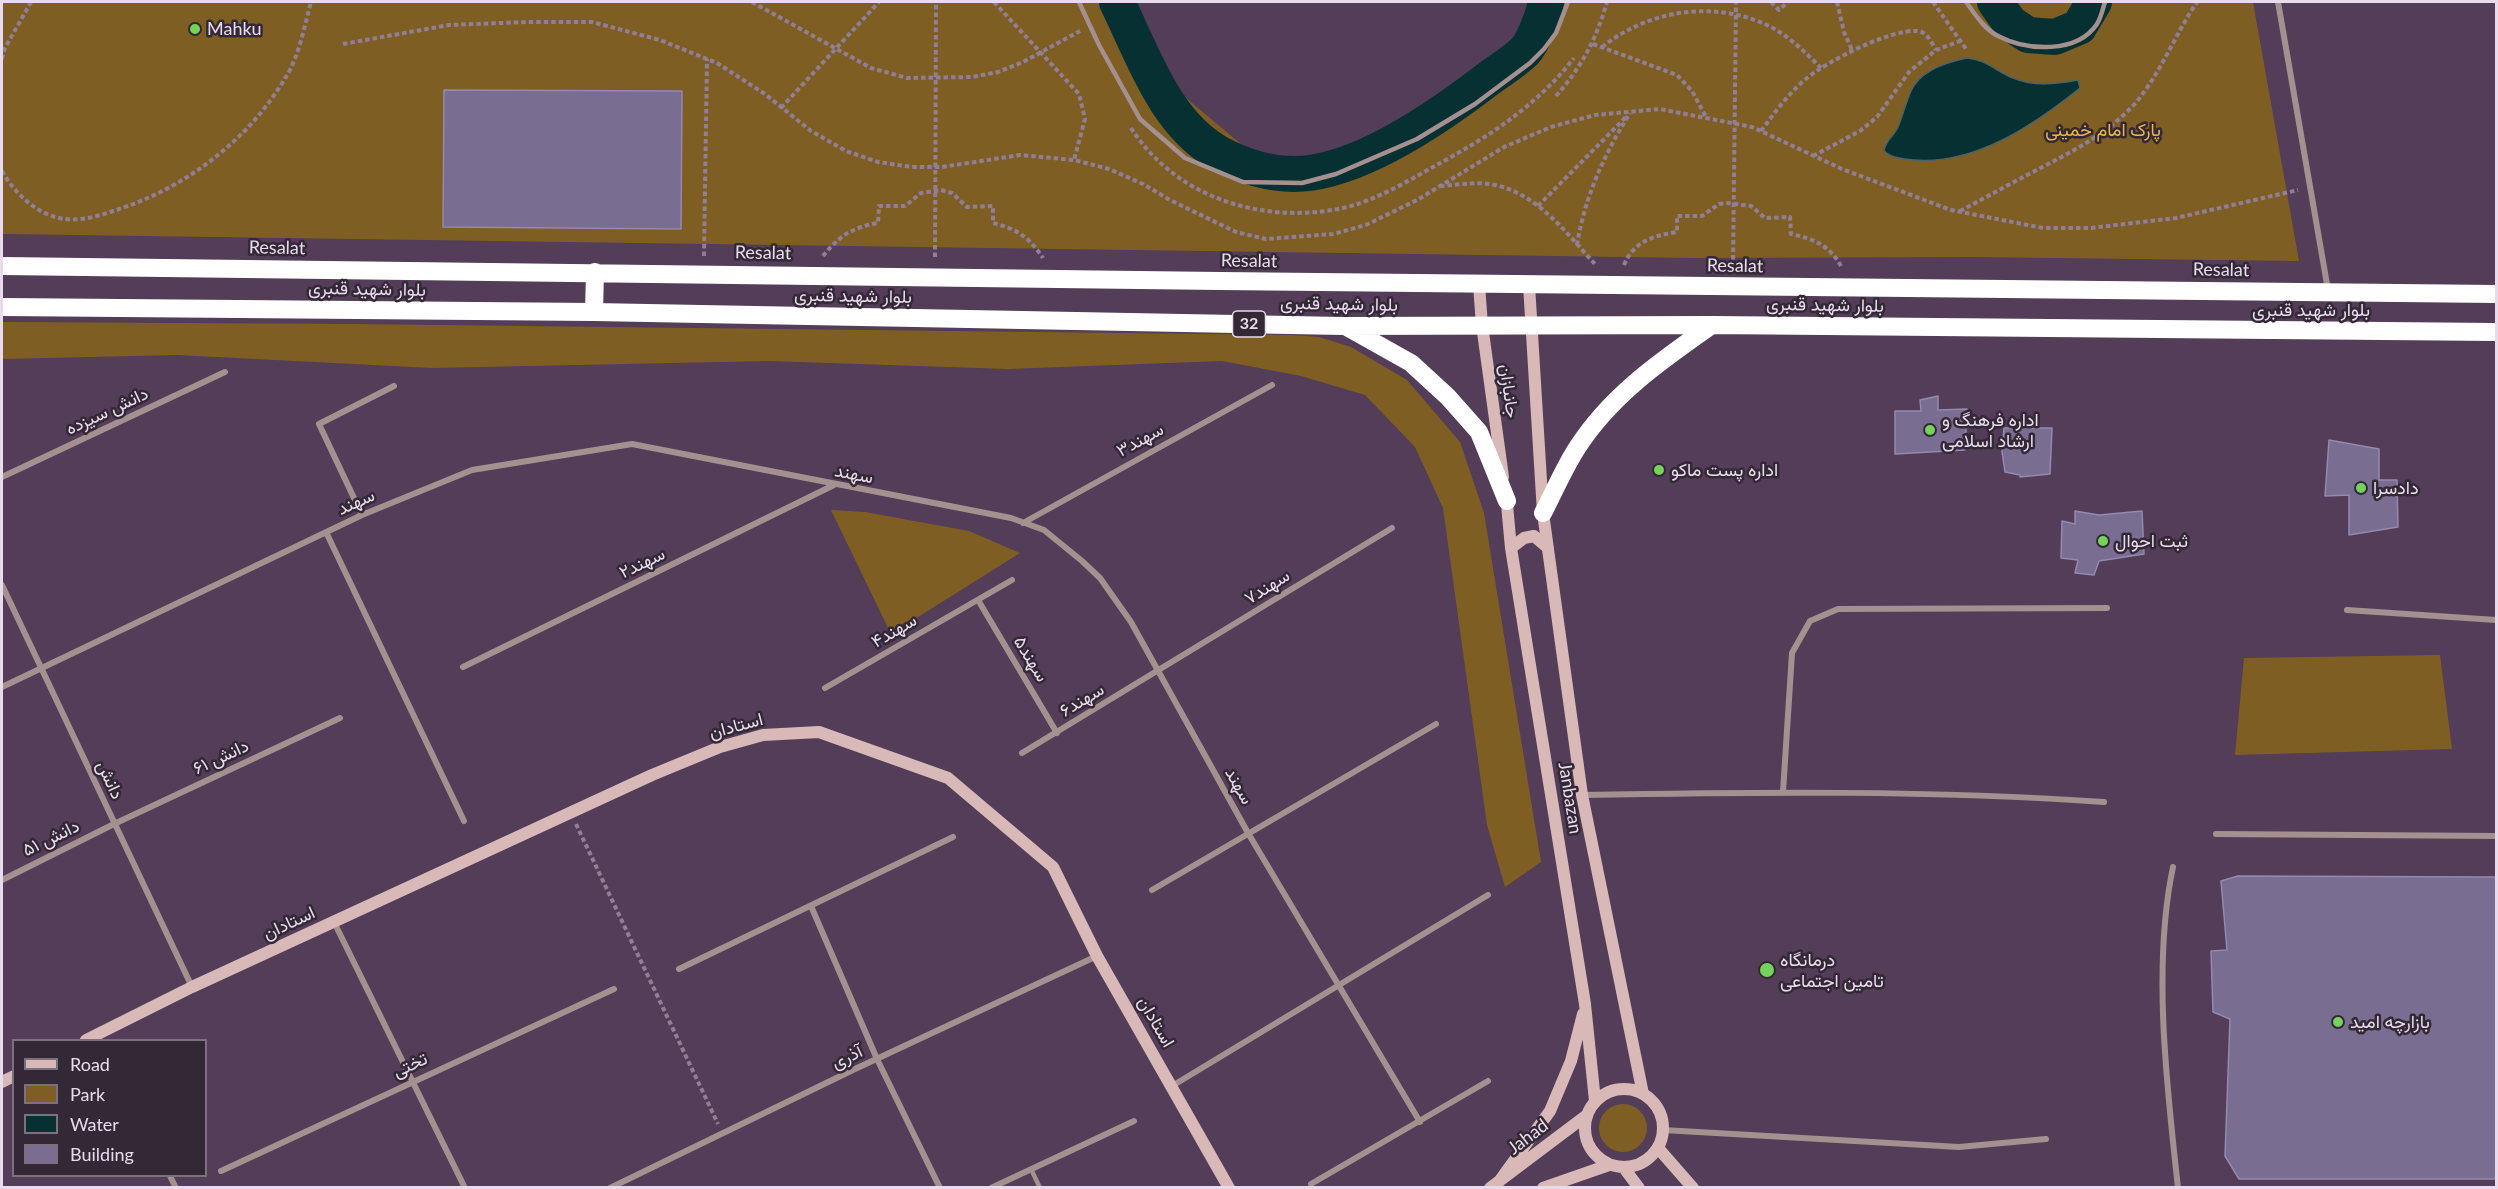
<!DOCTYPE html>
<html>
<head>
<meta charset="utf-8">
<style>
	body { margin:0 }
	#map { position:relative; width:2498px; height:1189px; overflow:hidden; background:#533d59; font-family:Lato,sans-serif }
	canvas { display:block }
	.frame { position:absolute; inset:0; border:3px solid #e8dbec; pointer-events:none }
	.legend { position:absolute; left:12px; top:1039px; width:195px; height:138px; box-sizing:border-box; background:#332835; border:2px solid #7b707e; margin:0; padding:8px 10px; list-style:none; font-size:18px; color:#e8dbec }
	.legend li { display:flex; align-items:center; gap:12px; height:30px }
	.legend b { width:30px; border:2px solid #7b707e }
</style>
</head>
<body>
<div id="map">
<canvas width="2498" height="1189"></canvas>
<div class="frame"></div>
<ul class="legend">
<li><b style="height:8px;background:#d9b9b8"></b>Road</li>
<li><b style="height:16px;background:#7f5e24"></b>Park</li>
<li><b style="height:16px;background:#073032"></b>Water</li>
<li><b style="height:16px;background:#796e91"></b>Building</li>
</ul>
</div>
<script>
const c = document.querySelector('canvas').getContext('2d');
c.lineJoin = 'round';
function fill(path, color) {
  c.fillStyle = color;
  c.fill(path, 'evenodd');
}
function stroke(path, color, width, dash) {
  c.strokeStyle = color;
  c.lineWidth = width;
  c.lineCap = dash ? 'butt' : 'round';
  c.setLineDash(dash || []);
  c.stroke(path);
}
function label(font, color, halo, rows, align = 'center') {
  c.font = font + ' Lato,Vazirmatn,sans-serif';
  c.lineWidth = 5;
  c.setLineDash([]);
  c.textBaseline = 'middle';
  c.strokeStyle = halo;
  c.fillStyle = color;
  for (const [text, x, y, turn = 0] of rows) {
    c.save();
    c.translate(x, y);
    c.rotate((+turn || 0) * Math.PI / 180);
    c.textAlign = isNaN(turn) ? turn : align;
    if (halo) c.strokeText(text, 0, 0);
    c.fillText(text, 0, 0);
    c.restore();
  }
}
fill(new Path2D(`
	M 2,2 L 1105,2 L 1161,77 L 1279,176 L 1437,123 L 1507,78 L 1532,2 L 2253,2 L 2299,261 L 1973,257 L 1696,258 L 2,234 Z
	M 2,322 L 353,324 L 1292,335 L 1319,337 L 1351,347 L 1407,380 L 1460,442 L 1484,513 L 1541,862 L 1505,887 L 1487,825 L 1443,508 L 1415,447 L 1365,395 L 1301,376 L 1222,361 L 1008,369 L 769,361 L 432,368 L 177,355 L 2,359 Z
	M 831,510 L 865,512 L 969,531 L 1020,553 L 891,634 Z
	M 2440,655 L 2452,749 L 2235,755 L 2244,658 Z
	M1599 1128a24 24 0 1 1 48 0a24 24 0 1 1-48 0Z`), '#7f5e24');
const water = new Path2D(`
	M 1967,58 C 1988,60 1995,71 2013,78 C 2035,87 2056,84 2078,80 L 2080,88 C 2035,124 1976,165 1914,160 C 1903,159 1892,158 1884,151 C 1885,141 1894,136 1898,127 C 1903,115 1906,102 1911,91 C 1920,70 1947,62 1967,58 Z`);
fill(water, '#073032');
stroke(water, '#4a636a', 1.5);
stroke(new Path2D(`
	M 1117,2 C 1143,55 1165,124 1220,154 C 1243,166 1268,174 1294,174 C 1357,174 1440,116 1488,79 C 1500,70 1514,62 1525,51 C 1533,43 1544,14 1546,2
	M 1995,2 L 2010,23 L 2028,35 L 2055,37 L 2079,27 L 2094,2`), '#073032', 36);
const building = new Path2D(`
	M 444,90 L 682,91 L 681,229 L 443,227 Z
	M 1938,396 L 1938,410 L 1967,409 L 1965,450 L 1895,454 L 1895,411 L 1921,411 L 1920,400 Z
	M 2004,428 L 2052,428 L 2050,474 L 2020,477 L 2020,475 L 2005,472 L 2002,452 Z
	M 2329,440 L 2379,449 L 2379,480 L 2397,480 L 2398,527 L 2349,535 L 2349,495 L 2325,496 Z
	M 2075,511 L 2099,515 L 2142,511 L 2144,554 L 2099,561 L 2094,575 L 2075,573 L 2078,560 L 2061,558 L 2062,521 L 2075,524 Z
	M 2238,876 L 2496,877 L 2496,1179 L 2239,1179 L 2225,1156 L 2230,1019 L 2213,1012 L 2211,951 L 2227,950 L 2221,881 Z`);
fill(building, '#796e91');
stroke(building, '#9489ae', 1.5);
stroke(new Path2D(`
	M 752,2 L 871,68 L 907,78 L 972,77 L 998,72 L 1023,62 L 1080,31
	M 994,2 L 1079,94 L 1085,119 L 1074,160
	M 1771,2 L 1779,10 L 1788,2
	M 1837,2 L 1844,32 L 1852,50
	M 1933,2 L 1966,49
	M 343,44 L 449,25 L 526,22 L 592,22 L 660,40 L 717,63 L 765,94 L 811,131 L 846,151 L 878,162 L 912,167 L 942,167 L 1020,155 L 1074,160 L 1109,169 L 1143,184 L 1170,200 L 1236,232 L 1266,239 L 1333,234 L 1366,225 L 1419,199 L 1504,147 L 1551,127 L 1595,115 L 1660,109 L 1752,127 L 1842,169 L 1951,210 L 2043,228 L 2091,228 L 2176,218 L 2298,190
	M 1593,44 L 1677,75 L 1692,91 L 1706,117
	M 1602,47 C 1649,10 1712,0 1767,25 C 1788,35 1805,52 1821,68
	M 2,59 L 5,48 L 31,2
	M 1556,96 C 1582,66 1596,40 1607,2
	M 781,108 L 879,2
	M 1131,128 C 1176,198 1263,225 1343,208 C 1378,200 1411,179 1442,162 C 1493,134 1538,104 1574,58
	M 1761,131 C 1775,112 1789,93 1807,78 C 1828,61 1890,29 1917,31 C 1927,31 1931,42 1936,50
	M 1813,156 L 1860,131 L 1877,117 L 1909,72 L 1936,50 L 1960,41
	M 2,171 C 14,193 38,216 65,219 C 84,221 102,215 119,209 C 187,187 251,138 287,75 C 299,56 305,24 311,2
	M 1440,186 C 1458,185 1477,181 1495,185 C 1538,194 1567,234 1595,264
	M 1538,206 L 1626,117
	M 1960,211 C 1983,199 2006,186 2029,174 C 2069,153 2108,135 2138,100 C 2162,70 2176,33 2197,2
	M 1577,245 C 1585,196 1604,155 1630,113
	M 704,256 L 707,59
	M 823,256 C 839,236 853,227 878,223 L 879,206 L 905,206 L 921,193 L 941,190 L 952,193 L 967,207 L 993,206 L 993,223 C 1017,229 1029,237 1043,258
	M 935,257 L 936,2
	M 1624,265 C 1634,241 1653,236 1677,232 L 1677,216 L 1702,216 L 1719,204 L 1728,203 L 1751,206 L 1765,218 L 1790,217 L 1791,234 C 1814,239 1829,245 1841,266
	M 1733,267 L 1736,2
	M 576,824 L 718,1124`), '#917f96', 4, [4.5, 3]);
stroke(new Path2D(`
	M 1079,2 L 1099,45 L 1140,119 L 1185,158 L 1243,182 L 1302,183 L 1336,174 L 1417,139 L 1475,104 L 1530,63 L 1544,49 L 1556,33 L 1568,2
	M 1966,2 C 1975,14 1984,29 1998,36 C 2027,51 2077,54 2097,24 C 2101,18 2103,8 2105,2
	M 1031,1169 L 1040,1188`), '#a59090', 4.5);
stroke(new Path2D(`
	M 2278,2 L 2328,290
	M 2,477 L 225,372
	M 362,515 L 319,424 L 394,386
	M 1023,523 L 1272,385
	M 326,532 L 464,821
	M 2,585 L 192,987
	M 978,600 L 1057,733
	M 2347,610 L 2496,620
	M 463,667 L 834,485
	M 2,687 L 362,515 L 472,470 L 632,444 L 1011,518 L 1044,530 L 1082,561 L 1100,578 L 1131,622 L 1248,833 L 1420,1122
	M 825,688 L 1012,580
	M 1022,753 L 1392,528
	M 1783,792 L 1792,653 L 1810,621 L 1838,609 L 2107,608
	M 1582,795 C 1756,792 1930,790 2104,802
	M 2216,834 L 2496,836
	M 2173,867 C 2152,966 2167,1087 2178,1188
	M 2,880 L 114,824 L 340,718
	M 1152,890 L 1436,724
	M 811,906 L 877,1059 L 940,1188
	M 334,922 L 465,1188
	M 679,969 L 953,837
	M 1172,1086 L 1488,895
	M 1663,1130 L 1959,1147 L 2046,1139
	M 221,1171 L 614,989
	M 170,1176 L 176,1188
	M 1311,1184 L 1488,1081
	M 610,1188 L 855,1069 L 1097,956
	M 991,1188 L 1134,1121`), '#a59090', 6);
stroke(new Path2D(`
	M 1479,285 L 1482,325 L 1503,477
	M 1529,285 L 1543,513 L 1582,795 L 1643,1094
	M 1506,494 L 1511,548 L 1585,1004 L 1595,1101
	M 1511,548 L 1524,538 L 1534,536 L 1548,548
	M 86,1040 L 192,987 L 652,775 L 720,747 L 763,735 L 819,732 L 948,778 L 1053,867 L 1097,956 L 1229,1188
	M 2,1082 L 14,1076
	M1585 1128a39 39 0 1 1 78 0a39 39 0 1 1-78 0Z
	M 1658,1148 L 1693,1188
	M 1624,1168 L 1639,1188
	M 1498,1183 L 1550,1111 L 1571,1061 L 1583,1014
	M 1490,1188 L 1587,1115
	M 1543,1188 L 1609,1165`), '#d9b9b8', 12);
stroke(new Path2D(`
	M 2,266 C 833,274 1665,290 2496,294
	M 2,307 L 594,312 L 1343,326 L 1712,325 L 2496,332
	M 594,312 L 595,272
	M 1345,326 L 1411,363 L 1448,397 L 1479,432 L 1507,501
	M 1543,513 C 1554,492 1564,468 1577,448 C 1611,395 1662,360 1712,325`), '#fff', 18);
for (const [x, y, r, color] of [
	[195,29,6,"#75d25b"],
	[1930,430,6,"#75d25b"],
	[1659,470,6,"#75d25b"],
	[2361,488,6,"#75d25b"],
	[2103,541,6,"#75d25b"],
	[1767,970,8,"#75d25b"],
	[2338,1022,6,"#75d25b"]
]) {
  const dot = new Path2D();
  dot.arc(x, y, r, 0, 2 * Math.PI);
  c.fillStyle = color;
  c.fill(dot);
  stroke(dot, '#332835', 2);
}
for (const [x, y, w] of [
	[1249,324,33]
]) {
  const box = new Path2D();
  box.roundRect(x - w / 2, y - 13, w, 26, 4.5);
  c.fillStyle = '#332835';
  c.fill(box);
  stroke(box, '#e8dbec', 1.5);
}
label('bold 16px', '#e8dbec', null, [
	["32",1249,324]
]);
label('18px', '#e8dbec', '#332835', [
	["Mahku",207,29],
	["اداره فرهنگ و",1942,420],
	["ارشاد اسلامی",1942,441],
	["اداره پست ماکو",1671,470],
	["دادسرا",2373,488],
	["ثبت احوال",2115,541],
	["درمانگاه",1780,960],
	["تامین اجتماعی",1780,981],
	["بازارچه امید",2350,1022]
], 'left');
label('18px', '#efb54a', '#332835', [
	["پارک امام خمینی",2103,130]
]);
label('18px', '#e8dbec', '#332835', [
	["Resalat",277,248,1],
	["Resalat",763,253,1],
	["Resalat",1249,261,1],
	["Resalat",1735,266,1],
	["Resalat",2221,270,1],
	["بلوار شهید قنبری",367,289,1],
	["بلوار شهید قنبری",853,296,1],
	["بلوار شهید قنبری",1339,304,1],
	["بلوار شهید قنبری",1825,305,1],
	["بلوار شهید قنبری",2311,310],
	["جانبازان",1509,391,82],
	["دانش سیزده",107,411,-25],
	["سهند۳",1140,440,-29],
	["سهند",854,474,11],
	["سهند",356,502,-24],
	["سهند۲",642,563,-26],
	["سهند۷",1267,587,-32],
	["سهند۴",894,631,-30],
	["سهند۵",1031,659,59],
	["سهند۶",1082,700,-31],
	["استادان",736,726,-15],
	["دانش ۶۱",221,757,-25],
	["دانش",110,780,65],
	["سهند",1239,786,61],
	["Janbazan",1570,798,81],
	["دانش ۵۱",51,838,-26],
	["استادان",289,923,-25],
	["استادان",1156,1022,60],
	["آذری",847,1057,-25],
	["تختی",410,1065,-25],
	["Jahad",1528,1137,-37]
]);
</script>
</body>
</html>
